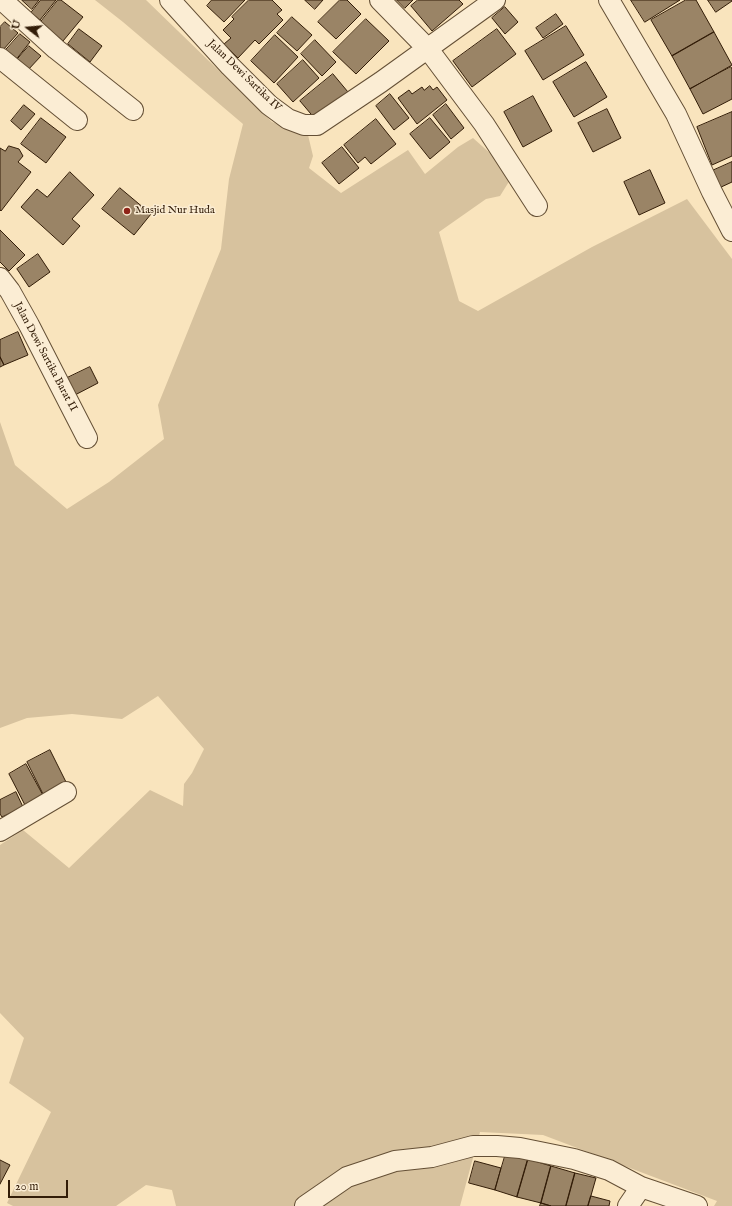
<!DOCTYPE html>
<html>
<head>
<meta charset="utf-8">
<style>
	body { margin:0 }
	#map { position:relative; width:732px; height:1206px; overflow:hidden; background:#f9e4bd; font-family:"IM FELL English",serif }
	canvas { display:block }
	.north { position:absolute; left:8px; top:8px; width:40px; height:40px; -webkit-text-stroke:3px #fbedd4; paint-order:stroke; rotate:286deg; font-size:11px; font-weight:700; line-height:16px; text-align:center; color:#331d08 }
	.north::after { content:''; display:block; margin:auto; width:14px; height:18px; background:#331d08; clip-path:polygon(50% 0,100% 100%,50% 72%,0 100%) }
	.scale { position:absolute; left:8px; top:1180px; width:60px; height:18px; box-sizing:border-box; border:2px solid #331d08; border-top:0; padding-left:5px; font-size:12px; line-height:14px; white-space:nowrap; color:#331d08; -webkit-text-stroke:3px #fbedd4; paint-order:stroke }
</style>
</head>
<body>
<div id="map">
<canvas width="732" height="1206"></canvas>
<div class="north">U</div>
<div class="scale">20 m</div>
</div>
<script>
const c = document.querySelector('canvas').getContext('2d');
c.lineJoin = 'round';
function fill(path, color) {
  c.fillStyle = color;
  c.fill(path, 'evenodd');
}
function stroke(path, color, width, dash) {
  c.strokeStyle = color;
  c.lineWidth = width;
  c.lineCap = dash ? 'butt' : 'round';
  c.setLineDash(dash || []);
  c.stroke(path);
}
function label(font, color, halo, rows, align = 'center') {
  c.font = font + ' "IM FELL English",serif';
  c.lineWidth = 3;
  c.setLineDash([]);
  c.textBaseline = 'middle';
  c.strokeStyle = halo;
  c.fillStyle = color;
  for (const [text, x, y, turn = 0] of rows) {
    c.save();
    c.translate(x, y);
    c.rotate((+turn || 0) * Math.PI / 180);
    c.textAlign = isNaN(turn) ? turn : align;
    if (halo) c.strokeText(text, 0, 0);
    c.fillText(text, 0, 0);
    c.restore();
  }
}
fill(new Path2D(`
	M 95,0 L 146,0 L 272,122 L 308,135 L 313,156 L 309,168 L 341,193 L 408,150 L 425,174 L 458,147 L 473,138 L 491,154 L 510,180 L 500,196 L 486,199 L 439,232 L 459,301 L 478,311 L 592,247 L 687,199 L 732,259 L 732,1206 L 714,1206 L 717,1201 L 543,1135 L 480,1132 L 460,1206 L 176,1206 L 172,1190 L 146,1185 L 116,1206 L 13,1206 L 7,1203 L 51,1112 L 9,1083 L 24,1038 L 0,1013 L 0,845 L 23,830 L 69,868 L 150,790 L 183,806 L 184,784 L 192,773 L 204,749 L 158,696 L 122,719 L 72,714 L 27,718 L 0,728 L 0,422 L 15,465 L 67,509 L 109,482 L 164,439 L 158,405 L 221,249 L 229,179 L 243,124 L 123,22 Z`), '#d7c29e');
const building = new Path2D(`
	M 22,0 L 39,0 L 32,9 Z
	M 41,0 L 56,0 L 40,20 L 31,13 Z
	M 58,0 L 61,0 L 83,17 L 63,41 L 40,23 Z
	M 212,0 L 245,0 L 224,22 L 207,6 Z
	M 249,0 L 272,0 L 282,10 L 277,14 L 283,20 L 259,44 L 255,40 L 238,58 L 224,44 L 231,38 L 223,30 L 234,19 L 232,17 Z
	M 305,0 L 323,0 L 315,9 Z
	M 340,0 L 347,0 L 361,14 L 336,39 L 318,22 Z
	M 397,0 L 413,0 L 405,8 Z
	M 418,0 L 459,0 L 463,4 L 432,31 L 411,6 Z
	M 631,0 L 680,0 L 645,22 Z
	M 686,0 L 696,0 L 714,32 L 672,56 L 651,20 Z
	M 708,0 L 732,0 L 732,1 L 716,12 Z
	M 505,7 L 518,22 L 505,34 L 492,18 Z
	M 556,14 L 563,24 L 543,38 L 536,28 Z
	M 292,17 L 312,35 L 297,51 L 277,33 Z
	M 366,19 L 389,41 L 356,74 L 333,52 Z
	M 5,22 L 18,33 L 3,50 L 0,48 L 0,27 Z
	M 566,26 L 584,55 L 543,80 L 525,51 Z
	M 79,29 L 102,46 L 90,62 L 68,44 Z
	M 497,29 L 516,54 L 472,87 L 453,61 Z
	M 714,32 L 732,65 L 690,89 L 672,56 Z
	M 20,34 L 30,42 L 15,61 L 4,52 Z
	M 275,35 L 298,57 L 274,83 L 251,61 Z
	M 315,40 L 336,62 L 322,76 L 301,54 Z
	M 29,46 L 41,56 L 27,71 L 16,61 Z
	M 303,60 L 319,78 L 293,102 L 277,84 Z
	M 586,62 L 607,97 L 574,117 L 553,82 Z
	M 731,67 L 732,69 L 732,99 L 703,114 L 690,89 Z
	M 333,74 L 348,92 L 316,120 L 300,101 Z
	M 430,86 L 433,90 L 437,87 L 447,100 L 417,124 L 398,98 L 409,90 L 412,94 L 422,87 L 424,90 Z
	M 390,94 L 409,118 L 394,130 L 376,106 Z
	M 533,96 L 552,131 L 523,147 L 504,112 Z
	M 446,104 L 464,128 L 451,139 L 433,115 Z
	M 24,105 L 35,114 L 21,130 L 11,121 Z
	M 607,109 L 621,138 L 593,152 L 578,123 Z
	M 732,112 L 732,156 L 712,165 L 697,127 Z
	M 41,118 L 66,137 L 46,163 L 21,144 Z
	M 430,118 L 450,142 L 430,159 L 410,134 Z
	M 376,119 L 396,144 L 371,164 L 365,157 L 358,163 L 344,145 Z
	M 9,146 L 19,149 L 23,156 L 18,162 L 31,172 L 1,211 L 0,210 L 0,148 L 5,151 Z
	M 342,147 L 359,168 L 339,184 L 322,163 Z
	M 732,162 L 732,182 L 719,188 L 712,171 Z
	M 650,170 L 665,203 L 639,215 L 624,182 Z
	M 70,172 L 94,195 L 72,219 L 80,226 L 63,245 L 21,207 L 37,189 L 47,197 Z
	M 120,188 L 151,214 L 134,235 L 102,209 Z
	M 0,230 L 25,255 L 9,271 L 0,262 Z
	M 38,254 L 50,272 L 29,287 L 17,269 Z
	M 18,332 L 28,355 L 4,365 L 0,357 L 0,340 Z
	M 0,357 L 4,365 L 0,367 Z
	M 90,367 L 98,383 L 73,396 L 65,379 Z
	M 50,750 L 66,782 L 43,794 L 27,762 Z
	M 26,764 L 45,799 L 27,809 L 9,774 Z
	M 16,792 L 23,807 L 2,817 L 0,814 L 0,800 Z
	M 506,1153 L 528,1159 L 517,1197 L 495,1190 Z
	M 528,1159 L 551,1166 L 541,1203 L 517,1197 Z
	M 0,1160 L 10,1165 L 0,1184 Z
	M 475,1161 L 501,1168 L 495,1190 L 469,1183 Z
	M 551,1166 L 575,1173 L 566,1206 L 551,1206 L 541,1203 Z
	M 575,1173 L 596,1178 L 588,1206 L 566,1206 Z
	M 591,1196 L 610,1201 L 609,1206 L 588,1206 Z
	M 541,1203 L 551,1206 L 540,1206 Z`);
fill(building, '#9a8466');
stroke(building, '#331d08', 1);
const minor = new Path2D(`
	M 2,0 L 56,49 L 133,110
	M 170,0 L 230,66 L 269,105 L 288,119 L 304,125 L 317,125 L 381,82 L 495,0
	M 380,0 L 428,49 L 484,124 L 537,206
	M 609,0 L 676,114 L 712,192 L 732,231
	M 0,58 L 77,120
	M 0,278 L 10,291 L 29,325 L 87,438
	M 0,831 L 66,792
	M 305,1206 L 347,1177 L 395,1161 L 432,1157 L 473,1146 L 497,1146 L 520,1148 L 574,1159 L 609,1170 L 641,1187 L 697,1206
	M 628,1206 L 641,1187`);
stroke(minor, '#644f35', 22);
stroke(minor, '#fbedd4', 20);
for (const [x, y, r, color] of [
	[127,211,4,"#8f2418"]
]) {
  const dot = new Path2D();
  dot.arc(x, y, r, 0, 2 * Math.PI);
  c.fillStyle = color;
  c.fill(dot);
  stroke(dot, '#fbedd4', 1.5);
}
label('11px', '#331d08', '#fbedd4', [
	["Jalan Dewi Sartika IV",244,76,44],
	["Jalan Dewi Sartika Barat II",45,357,62]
]);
label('11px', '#331d08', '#fbedd4', [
	["Masjid Nur Huda",135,211]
], 'left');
</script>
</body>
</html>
